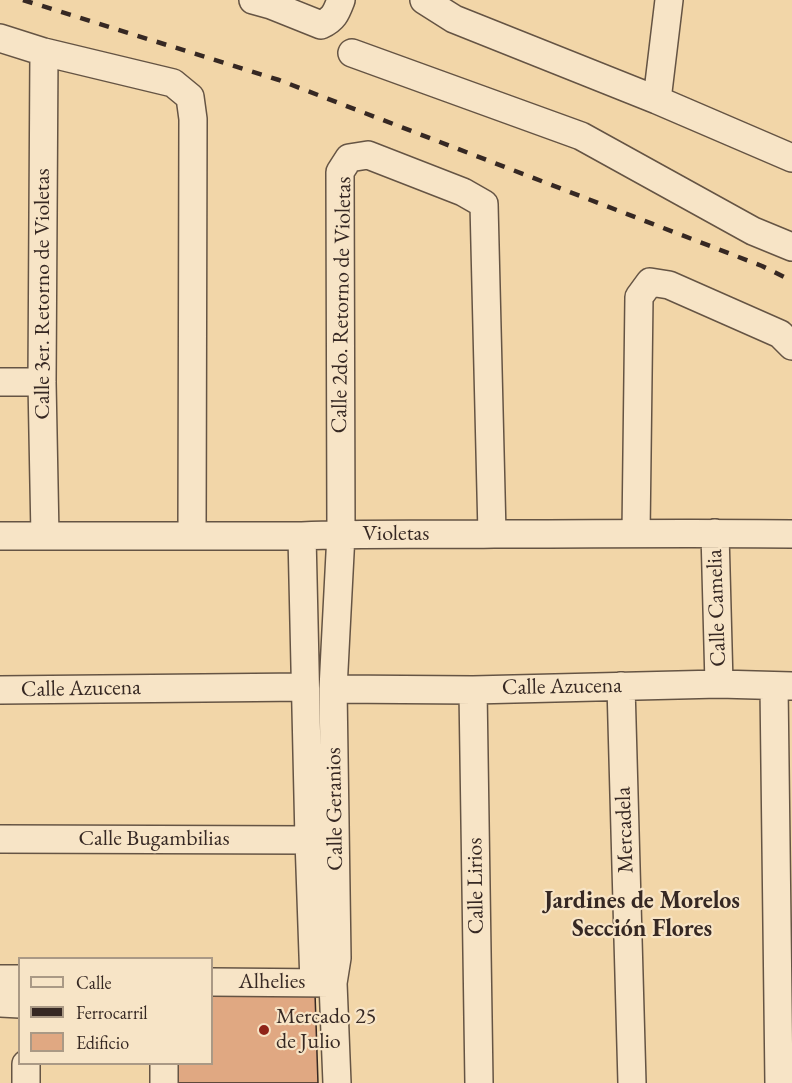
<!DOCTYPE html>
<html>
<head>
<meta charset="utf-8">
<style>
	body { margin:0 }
	#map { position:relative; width:792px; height:1083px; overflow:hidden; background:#f2d6a8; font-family:"EB Garamond",serif }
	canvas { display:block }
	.legend { position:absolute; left:18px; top:957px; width:195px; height:108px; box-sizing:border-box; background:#f7e4c6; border:2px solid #aa9985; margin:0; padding:8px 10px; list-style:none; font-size:18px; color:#362823 }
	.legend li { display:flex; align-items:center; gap:12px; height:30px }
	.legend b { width:30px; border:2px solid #aa9985 }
</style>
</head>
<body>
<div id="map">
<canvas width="792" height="1083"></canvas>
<ul class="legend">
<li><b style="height:8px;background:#f7e4c6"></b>Calle</li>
<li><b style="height:8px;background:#362823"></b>Ferrocarril</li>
<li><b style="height:16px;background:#e0a882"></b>Edificio</li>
</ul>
</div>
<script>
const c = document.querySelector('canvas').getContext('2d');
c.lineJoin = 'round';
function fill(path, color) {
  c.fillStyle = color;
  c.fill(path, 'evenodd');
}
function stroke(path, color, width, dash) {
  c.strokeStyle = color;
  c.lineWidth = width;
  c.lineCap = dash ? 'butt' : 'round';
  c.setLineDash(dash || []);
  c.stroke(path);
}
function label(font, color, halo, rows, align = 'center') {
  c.font = font + ' "EB Garamond",serif';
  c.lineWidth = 4.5;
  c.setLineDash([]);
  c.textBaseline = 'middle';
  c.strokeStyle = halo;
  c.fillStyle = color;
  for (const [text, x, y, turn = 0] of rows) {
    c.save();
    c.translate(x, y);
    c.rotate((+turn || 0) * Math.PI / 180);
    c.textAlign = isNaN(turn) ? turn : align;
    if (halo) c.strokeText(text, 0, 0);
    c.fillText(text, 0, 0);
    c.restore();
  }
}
const building = new Path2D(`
	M 315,993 L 318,1083 L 174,1083 L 173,1064 L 212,1064 L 212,996 Z`);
fill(building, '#e0a882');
stroke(building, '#362823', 1.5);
const minor = new Path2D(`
	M 253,0 L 271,5 L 321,25 C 334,19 336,13 341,0
	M 424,0 L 454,19 L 657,100 L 792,158
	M 0,38 L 44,52 L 173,83 L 190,97 L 193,119 L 192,536
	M 44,52 L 42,382 L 45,536
	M 352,53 L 581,136 L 753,231 L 792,247
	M 657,100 L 669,0
	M 0,382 L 42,382
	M 636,533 L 639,297 L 650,282 L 669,285 L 780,334 L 792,346
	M 715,533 L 719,684
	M 0,536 L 302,536 C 366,533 430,535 494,534 C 593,534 693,533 792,534
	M 302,536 L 309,840 L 314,983
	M 621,686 L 632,1083
	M 774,686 L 779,1083
	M 333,689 L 473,690 L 719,684 L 792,686
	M 0,690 L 305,687
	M 473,690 L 479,1083
	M 0,839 L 309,840
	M 0,979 L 20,979
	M 212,982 L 330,983
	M 0,1003 L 20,1004
	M 164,1064 L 164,1083
	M 26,1083 L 26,1064
	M 337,1083 L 333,983 L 337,958 L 333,689 L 341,534 L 340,172 L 349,158 L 368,155 L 463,192 L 484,204 L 492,534`);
stroke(minor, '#655444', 30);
stroke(minor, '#f7e4c6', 27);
stroke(new Path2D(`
	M 23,0 L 279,80 L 762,266 L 792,281`), '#362823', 4.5, [10, 10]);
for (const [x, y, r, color] of [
	[264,1030,6,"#8f2418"]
]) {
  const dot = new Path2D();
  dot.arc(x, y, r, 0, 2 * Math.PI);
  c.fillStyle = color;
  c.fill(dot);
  stroke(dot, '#f7e4c6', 2);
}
label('22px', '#362823', '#f7e4c6', [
	["Calle 3er. Retorno de Violetas",43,294,-90],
	["Calle 2do. Retorno de Violetas",342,305,-89],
	["Violetas",396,534],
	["Calle Camelia",717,608,-92],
	["Calle Azucena",562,687,-1],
	["Calle Azucena",81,689,-1],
	["Calle Geranios",335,809,-91],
	["Mercadela",625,830,-92],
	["Calle Bugambilias",154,839],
	["Calle Lirios",476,886,-91],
	["Alhelies",272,982]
]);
label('22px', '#362823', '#f7e4c6', [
	["Mercado 25",276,1017],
	["de Julio",276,1042]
], 'left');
label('bold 24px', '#362823', '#f7e4c6', [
	["Jardines de Morelos",642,901],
	["Sección Flores",642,929]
]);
</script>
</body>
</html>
